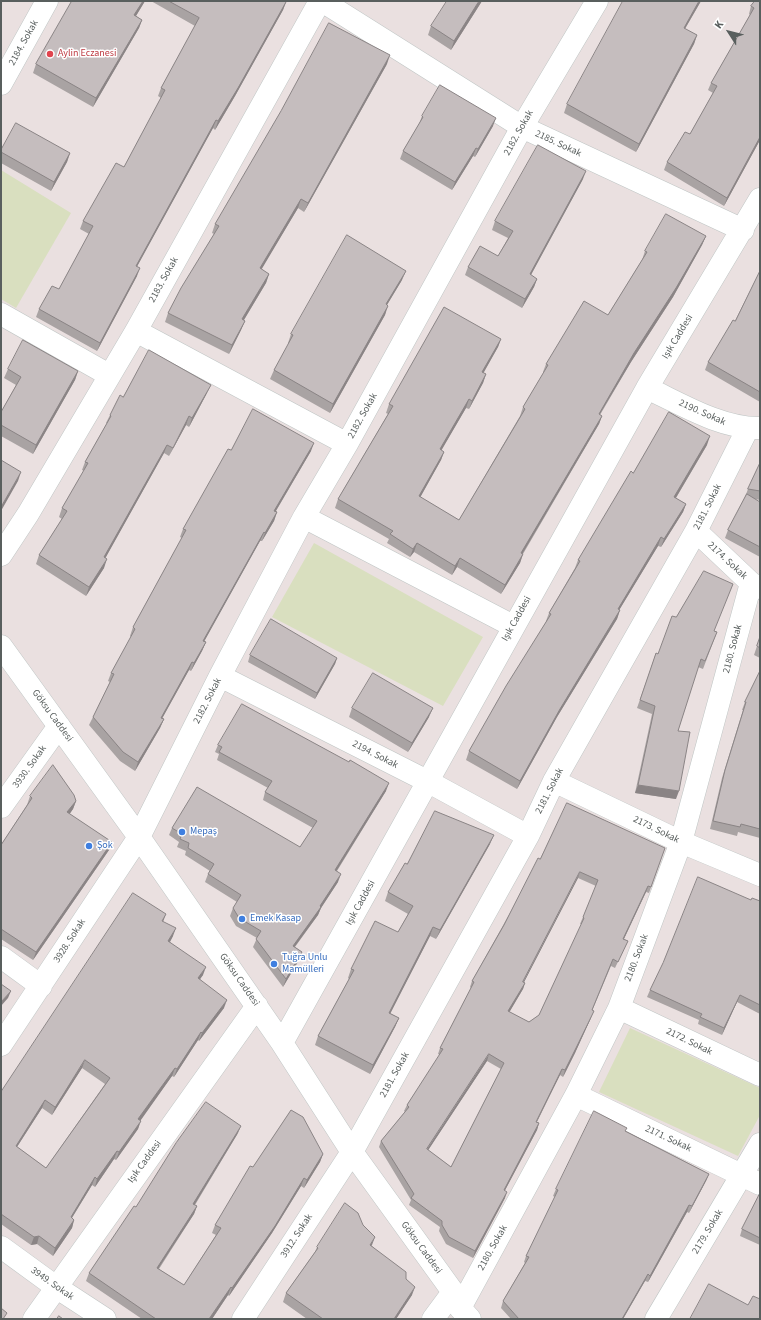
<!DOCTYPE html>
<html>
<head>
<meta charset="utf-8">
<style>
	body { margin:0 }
	#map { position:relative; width:761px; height:1320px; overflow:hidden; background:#eae0e0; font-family:"Source Sans 3",sans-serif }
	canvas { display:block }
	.frame { position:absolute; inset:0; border:2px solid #595f5e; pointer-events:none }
	.north { position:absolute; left:709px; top:12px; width:40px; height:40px; -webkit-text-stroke:3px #fff; paint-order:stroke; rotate:306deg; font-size:11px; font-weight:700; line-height:16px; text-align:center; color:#595f5e }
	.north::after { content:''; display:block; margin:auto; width:14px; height:18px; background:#595f5e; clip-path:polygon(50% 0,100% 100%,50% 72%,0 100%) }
</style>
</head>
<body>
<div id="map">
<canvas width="761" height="1320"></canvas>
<div class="frame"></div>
<div class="north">K</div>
</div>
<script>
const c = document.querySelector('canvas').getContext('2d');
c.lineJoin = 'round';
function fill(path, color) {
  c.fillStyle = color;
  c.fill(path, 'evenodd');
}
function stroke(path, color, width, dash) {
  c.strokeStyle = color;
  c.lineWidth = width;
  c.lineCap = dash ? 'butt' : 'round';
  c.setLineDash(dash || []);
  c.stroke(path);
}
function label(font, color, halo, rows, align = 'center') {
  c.font = font + ' "Source Sans 3",sans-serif';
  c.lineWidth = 3;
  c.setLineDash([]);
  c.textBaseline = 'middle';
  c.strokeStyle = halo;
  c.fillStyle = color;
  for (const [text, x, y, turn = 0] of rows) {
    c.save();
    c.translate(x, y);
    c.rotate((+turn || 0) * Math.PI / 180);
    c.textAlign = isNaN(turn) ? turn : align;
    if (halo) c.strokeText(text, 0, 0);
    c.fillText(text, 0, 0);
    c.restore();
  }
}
fill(new Path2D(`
	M 1,170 L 71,213 L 16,308 L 1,299 Z
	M 314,543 L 483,637 L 443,706 L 272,617 Z
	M 630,1028 L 760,1088 L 760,1115 L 738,1156 L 599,1092 Z`), '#d9dfbf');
const minor = new Path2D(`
	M 322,1 L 522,127 L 743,230
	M 1,84 L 47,1
	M 1,314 L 109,375
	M 136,331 L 347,444
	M 647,388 C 681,404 722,429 760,428
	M 304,517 L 513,626
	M 696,531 L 751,583 L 760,588
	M 1,555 L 28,514 L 136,331 L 320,1
	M 1,646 L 139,837 L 282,1043 L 352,1152 L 453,1292 L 460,1308 L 470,1319
	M 220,676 L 427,781 L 528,836
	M 554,781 L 681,842 L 760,875
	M 1,807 L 59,726
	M 1,957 L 41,986
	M 619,1008 L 760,1075
	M 282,1043 L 647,388 L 760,199
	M 1,1045 L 139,837 L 220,676 L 304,517 L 347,444 L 522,127 L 597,1
	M 576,1095 L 760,1184
	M 1,1247 L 56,1287 L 105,1319
	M 460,1308 L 576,1095 L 619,1008 L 681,842 L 751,583
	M 34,1319 L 257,1006
	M 243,1319 L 352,1152 L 528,836 L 554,781 L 696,531 L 748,428
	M 433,1319 L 453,1292
	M 656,1319 L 760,1144`);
stroke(minor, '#bfc5c4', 23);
stroke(minor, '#fff', 22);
fill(new Path2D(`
	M 72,1 L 145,1 L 136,16 L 142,20 L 139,28 L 93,107 L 33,73 L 36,64 Z
	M 151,1 L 285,1 L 286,2 L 283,10 L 235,96 L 215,130 L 213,128 L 137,266 L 137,276 L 97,351 L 36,317 L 39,309 L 59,289 L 89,234 L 80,229 L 83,221 L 124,167 L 161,98 L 158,96 L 161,88 L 195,26 Z
	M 482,1 L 451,50 L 428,35 L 431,26 Z
	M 701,1 L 685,29 L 697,35 L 694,44 L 636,152 L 564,113 L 567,104 Z
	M 755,1 L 760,140 L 724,206 L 664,170 L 667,162 L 690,134 L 713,93 L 708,90 L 711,83 L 750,15 L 749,14 L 751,6 Z
	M 387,64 L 304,212 L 298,208 L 261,269 L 269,274 L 266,283 L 244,320 L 245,321 L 241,330 L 229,354 L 165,322 L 168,313 L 214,234 L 212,233 L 215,224 Z
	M 422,116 L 493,126 L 475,157 L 473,156 L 452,190 L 400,159 L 403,151 L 419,124 Z
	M 1,150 L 70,153 L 67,162 L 51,191 L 1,163 Z
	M 583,179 L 531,275 L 537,279 L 534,287 L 522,308 L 465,275 L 468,267 L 498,256 L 508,238 L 492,230 L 495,221 Z
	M 706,236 L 702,245 L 673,297 L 631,362 L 600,415 L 602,416 L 599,424 L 523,554 L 520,563 L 501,594 L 457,567 L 452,575 L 414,552 L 410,557 L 387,543 L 389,539 L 335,508 L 338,499 L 388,414 L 386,413 L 389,404 L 501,339 L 498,347 L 483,373 L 486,374 L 483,383 L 469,409 L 466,408 L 441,450 L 444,452 L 441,460 L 420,497 L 459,520 L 520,416 L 523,407 L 544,372 L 543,372 L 546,364 L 608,315 L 642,260 L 645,251 Z
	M 760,271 L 760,402 L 705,370 L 708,362 L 735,321 Z
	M 402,280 L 387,305 L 385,315 L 330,413 L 270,379 L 274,370 L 289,344 L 288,343 L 291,334 Z
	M 8,369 L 78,371 L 75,380 L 33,454 L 1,436 L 1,412 L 16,385 L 4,378 Z
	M 207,393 L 189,427 L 186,425 L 169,456 L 164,453 L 105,558 L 104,568 L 86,596 L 36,564 L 39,555 L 62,519 L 59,517 L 62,508 L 84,471 L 82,470 L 85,462 L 107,423 L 106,423 L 110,415 L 123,397 Z
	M 707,445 L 676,498 L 686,504 L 683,512 L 661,547 L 658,546 L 619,610 L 620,610 L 617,619 L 557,717 L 517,789 L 466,760 L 469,751 L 546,622 L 546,621 L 549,613 L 575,568 L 578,560 L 633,473 Z
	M 231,450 L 311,451 L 276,511 L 277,512 L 274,521 L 262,541 L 260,541 L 204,641 L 206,642 L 202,651 L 191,671 L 189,670 L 162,718 L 164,719 L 160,728 L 135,771 L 120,761 L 89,725 L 93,717 L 110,682 L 108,681 L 111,673 L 131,637 L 130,636 L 133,627 L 182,538 L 180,537 L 183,529 Z
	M 760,463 L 760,500 L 755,499 L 760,502 L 760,557 L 725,538 L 728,530 L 745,497 L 748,489 Z
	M 717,632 L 703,669 L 698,667 L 678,731 L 676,799 L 635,793 L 652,714 L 637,708 L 656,653 L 658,654 Z
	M 760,637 L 760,658 L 754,655 Z
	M 250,655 L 337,658 L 335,664 L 315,699 L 248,662 Z
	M 760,671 L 760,838 L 738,832 L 737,836 L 710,829 L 722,778 L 743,710 L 742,710 L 745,702 Z
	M 352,708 L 429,717 L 408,752 L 349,717 Z
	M 218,745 L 386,791 L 337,871 L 338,882 L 321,908 L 318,915 L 295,947 L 302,952 L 299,960 L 283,987 L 253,947 L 257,938 L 236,926 L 230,916 L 233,908 L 237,902 L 205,882 L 208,874 L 210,871 L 185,855 L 186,851 L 177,847 L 179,842 L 169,835 L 172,828 L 300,847 L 313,828 L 263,800 L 265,792 L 268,788 L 217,760 L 219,754 L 215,752 Z
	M 30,796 L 76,801 L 73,809 L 69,814 L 112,842 L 109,850 L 33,960 L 1,939 L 1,845 L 27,805 Z
	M 490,844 L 436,939 L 430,936 L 390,1013 L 399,1018 L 395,1027 L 370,1074 L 315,1045 L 318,1036 L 349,979 L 348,978 L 351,969 L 398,932 L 408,914 L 385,901 L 388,892 L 407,864 Z
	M 665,848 L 649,893 L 646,892 L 624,939 L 628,941 L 625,947 L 615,968 L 611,966 L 592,1011 L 591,1018 L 575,1053 L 563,1077 L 560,1075 L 536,1122 L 539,1123 L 537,1130 L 505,1190 L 505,1198 L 473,1258 L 446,1244 L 439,1231 L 440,1227 L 409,1205 L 411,1200 L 379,1147 L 381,1141 L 405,1112 L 404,1111 L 407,1105 L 440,1055 L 438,1054 L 440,1048 L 471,988 L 470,987 L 472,981 L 540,859 ZM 578,878 L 596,886 L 583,917 L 580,924 L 582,924 L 539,1015 L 529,1022 L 509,1012 L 523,989 L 525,983 L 524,982 ZM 487,1061 L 501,1069 L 451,1167 L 428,1150 Z
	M 751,900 L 760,901 L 760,1014 L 737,1002 L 722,1035 L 698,1024 L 699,1020 L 647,997 L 650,990 Z
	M 163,922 L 173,936 L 170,942 L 203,975 L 200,979 L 224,1008 L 199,1041 L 198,1040 L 174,1077 L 172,1076 L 140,1120 L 138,1129 L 116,1160 L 114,1159 L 95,1187 L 92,1185 L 72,1218 L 74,1220 L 72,1228 L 53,1256 L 37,1244 L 31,1245 L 1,1224 L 1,1092 ZM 82,1068 L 105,1084 L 46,1168 L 17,1147 L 42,1108 L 52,1115 Z
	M 626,1131 L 709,1174 L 706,1181 L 689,1213 L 687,1212 L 648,1282 L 645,1281 L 623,1319 L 511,1319 L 501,1308 L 503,1301 L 525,1263 L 524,1262 L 526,1256 L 555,1197 L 553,1196 L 556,1189 Z
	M 238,1133 L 195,1205 L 197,1206 L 194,1214 L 159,1269 L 184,1285 L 216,1235 L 212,1233 L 215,1225 L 253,1167 L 323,1154 L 320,1162 L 304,1188 L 301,1186 L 272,1233 L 229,1296 L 228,1295 L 212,1319 L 142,1319 L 86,1281 L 89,1273 L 136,1207 Z
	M 760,1193 L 760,1245 L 740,1236 L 742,1229 Z
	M 372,1246 L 406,1279 L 412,1295 L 396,1319 L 307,1319 L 283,1302 L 286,1293 L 315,1252 L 317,1247 Z`), '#a9a3a3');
fill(new Path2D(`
	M 143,1 L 145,1 L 131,24 L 134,15 Z
	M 479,1 L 482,1 L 451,50 L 454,41 Z
	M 699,1 L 701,1 L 680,37 L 684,28 Z
	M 286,2 L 283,10 L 235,96 L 215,130 L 218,121 Z
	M 142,20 L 139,28 L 93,107 L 96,98 Z
	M 697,35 L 694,44 L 636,152 L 639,144 Z
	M 390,55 L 387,64 L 304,212 L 308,203 Z
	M 496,118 L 493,126 L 475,157 L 478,149 Z
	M 216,120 L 213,128 L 133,274 L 136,266 Z
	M 760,137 L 760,140 L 724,206 L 727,198 Z
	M 476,148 L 473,156 L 452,190 L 455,182 Z
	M 70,153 L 67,162 L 51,191 L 54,182 Z
	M 586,171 L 583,179 L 527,282 L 530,274 Z
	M 301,199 L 298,208 L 257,277 L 260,268 Z
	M 706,236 L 702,245 L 673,297 L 631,362 L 595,422 L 599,414 L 634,353 Z
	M 140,268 L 137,276 L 97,351 L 100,343 Z
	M 406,271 L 402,280 L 382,313 L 386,304 Z
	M 269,274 L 266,283 L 239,328 L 242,319 Z
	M 537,279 L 534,287 L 522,308 L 525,299 Z
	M 388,306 L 385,315 L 330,413 L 333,404 Z
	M 245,321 L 241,330 L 229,354 L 232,345 Z
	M 501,339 L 498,347 L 479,381 L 482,372 Z
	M 78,371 L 75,380 L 33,454 L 36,445 Z
	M 486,374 L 483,383 L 469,409 L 472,401 Z
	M 211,385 L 207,393 L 189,427 L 192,418 Z
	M 469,399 L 466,408 L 437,458 L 440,449 Z
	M 189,416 L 186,425 L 169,456 Z
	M 602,416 L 599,424 L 518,561 L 521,553 Z
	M 710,436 L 707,445 L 671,506 L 674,497 Z
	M 314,443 L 311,451 L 271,519 L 274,511 Z
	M 167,445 L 164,453 L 101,566 L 104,557 Z
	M 444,452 L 441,460 L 416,505 L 419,496 Z
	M 21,472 L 18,481 L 1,511 L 1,507 Z
	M 686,504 L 683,512 L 661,547 L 664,539 Z
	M 277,512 L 274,521 L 262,541 L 265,533 Z
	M 264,532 L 260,541 L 200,649 L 203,641 Z
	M 661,537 L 658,546 L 615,617 L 618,609 Z
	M 417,543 L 414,552 L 410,557 L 413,549 Z
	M 523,554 L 520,563 L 501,594 L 505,585 Z
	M 460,558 L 457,567 L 452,575 L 455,566 Z
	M 107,559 L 104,568 L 86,596 L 89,587 Z
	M 620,610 L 617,619 L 557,717 L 517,789 L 520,781 L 560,709 Z
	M 206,642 L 202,651 L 191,671 L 194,663 Z
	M 337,658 L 335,664 L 315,699 L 317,693 Z
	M 192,662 L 189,670 L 158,726 L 161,718 Z
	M 433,708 L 429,717 L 408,752 L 412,743 Z
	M 164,719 L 160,728 L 135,771 L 138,762 Z
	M 389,783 L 386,791 L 332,878 L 335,870 Z
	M 638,785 L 679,791 L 676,799 L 635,793 Z
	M 76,801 L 73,809 L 65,821 L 67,812 Z
	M 494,835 L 490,844 L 436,939 L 440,930 Z
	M 112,842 L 109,850 L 33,960 L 36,952 Z
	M 580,872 L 578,878 L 521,988 L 523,982 Z
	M 341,874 L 338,882 L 321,908 L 318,915 L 290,953 L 293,946 Z
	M 648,886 L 646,892 L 621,945 L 623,939 Z
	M 166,914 L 163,922 L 162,921 Z
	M 433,927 L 430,936 L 386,1022 L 389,1013 Z
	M 176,928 L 173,936 L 166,949 L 168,941 Z
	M 302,952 L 299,960 L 283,987 L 286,979 Z
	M 206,967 L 203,975 L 195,986 L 198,978 Z
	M 525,983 L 523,989 L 506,1018 L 508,1011 Z
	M 11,991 L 8,998 L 1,1006 L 1,1002 Z
	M 740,995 L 737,1002 L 722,1035 L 724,1028 Z
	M 227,1000 L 224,1008 L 199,1041 L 202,1033 Z
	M 594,1011 L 575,1053 L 563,1077 L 565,1070 Z
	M 399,1018 L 395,1027 L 370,1074 L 373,1065 Z
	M 201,1032 L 198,1040 L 174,1077 L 177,1069 Z
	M 489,1054 L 487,1061 L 425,1155 L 427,1149 Z
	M 85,1060 L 82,1068 L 52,1115 L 55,1107 Z
	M 175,1068 L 172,1076 L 136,1127 L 138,1119 Z
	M 562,1069 L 560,1075 L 534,1128 L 536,1122 Z
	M 45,1100 L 42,1108 L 13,1153 L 16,1146 Z
	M 141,1121 L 138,1129 L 116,1160 L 119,1152 Z
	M 539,1123 L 537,1130 L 502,1196 L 504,1190 Z
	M 241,1126 L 238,1133 L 190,1212 L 193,1204 Z
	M 117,1151 L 114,1159 L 95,1187 L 97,1179 Z
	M 323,1154 L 320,1162 L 304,1188 L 307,1180 Z
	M 709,1174 L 706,1181 L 689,1213 L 692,1206 Z
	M 95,1177 L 92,1185 L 68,1224 L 71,1217 Z
	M 304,1178 L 301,1186 L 272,1233 L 229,1296 L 232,1288 Z
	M 507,1192 L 505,1198 L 473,1258 L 475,1251 Z
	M 689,1205 L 687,1212 L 648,1282 L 650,1276 Z
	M 197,1206 L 194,1214 L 154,1275 L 157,1268 Z
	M 74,1220 L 72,1228 L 53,1256 L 55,1248 Z
	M 39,1236 L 37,1244 L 31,1245 L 34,1237 Z
	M 375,1237 L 372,1245 L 367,1253 L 370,1245 Z
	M 648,1274 L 645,1281 L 623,1319 L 622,1319 Z
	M 231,1287 L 228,1295 L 212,1319 L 209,1319 Z
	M 415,1287 L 412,1295 L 396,1319 L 394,1319 Z`), '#8a8485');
const building = new Path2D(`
	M 72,1 L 143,1 L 134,15 L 142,20 L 96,98 L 36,64 Z
	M 169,1 L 285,1 L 286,2 L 238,88 L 218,121 L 216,120 L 136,266 L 140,268 L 100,343 L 39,309 L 52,286 L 59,289 L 93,226 L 83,221 L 116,163 L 124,167 L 165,90 L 161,88 L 199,18 Z
	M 447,1 L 479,1 L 454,41 L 431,26 Z
	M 623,1 L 699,1 L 684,28 L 697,35 L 639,144 L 567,104 Z
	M 755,1 L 760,1 L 760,137 L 727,198 L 667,162 L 685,132 L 690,134 L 717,86 L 711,83 L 754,8 L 751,6 Z
	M 329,23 L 390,55 L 308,203 L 301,199 L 260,268 L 269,274 L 242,319 L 245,321 L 232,345 L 168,313 L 181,288 L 219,226 L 215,224 L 281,111 Z
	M 440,85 L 496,118 L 478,149 L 476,148 L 455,182 L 403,151 L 423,117 L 422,116 Z
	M 16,123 L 70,153 L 54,182 L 1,152 L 1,150 Z
	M 538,145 L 586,171 L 530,274 L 537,279 L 525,299 L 468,267 L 480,246 L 498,256 L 513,231 L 495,221 Z
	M 666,214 L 706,236 L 676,288 L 634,353 L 599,414 L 602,416 L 521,553 L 523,554 L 505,585 L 460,558 L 455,566 L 417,543 L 413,549 L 390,534 L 393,531 L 338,499 L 393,406 L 389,404 L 444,307 L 501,339 L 482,372 L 486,374 L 472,401 L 469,399 L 440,449 L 444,452 L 419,496 L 459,520 L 525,409 L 523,407 L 548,365 L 546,364 L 584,301 L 608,315 L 647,252 L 645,251 Z
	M 347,235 L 406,271 L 386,304 L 388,306 L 333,404 L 274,370 L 293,335 L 291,334 Z
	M 760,271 L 760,392 L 708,362 L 733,320 L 735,321 Z
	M 23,340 L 78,371 L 36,445 L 1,425 L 1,412 L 21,377 L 8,369 Z
	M 149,350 L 211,385 L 192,418 L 189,416 L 173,448 L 167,445 L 104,557 L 107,559 L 89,587 L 39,555 L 67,511 L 62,508 L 88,463 L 85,462 L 111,416 L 110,415 L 120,395 L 123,397 Z
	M 253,409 L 314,443 L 274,511 L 277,512 L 265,533 L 264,532 L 203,641 L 206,642 L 194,663 L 192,662 L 161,718 L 164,719 L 138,762 L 123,752 L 93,717 L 114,674 L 111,673 L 135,629 L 133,627 L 186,530 L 183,529 L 228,449 L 231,450 Z
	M 669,412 L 710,436 L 674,497 L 686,504 L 664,539 L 661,537 L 618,609 L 620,610 L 560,709 L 520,781 L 469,751 L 506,686 L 551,614 L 549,613 L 580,561 L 578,560 L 631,471 L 633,473 Z
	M 1,460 L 21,472 L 1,507 Z
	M 760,463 L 760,491 L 748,489 Z
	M 747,494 L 760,502 L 760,547 L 728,530 Z
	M 704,571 L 733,584 L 714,631 L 717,632 L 705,661 L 701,659 L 678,731 L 690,732 L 679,791 L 638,785 L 655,706 L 640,700 L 656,653 L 658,654 L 672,616 L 676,617 Z
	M 271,619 L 337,658 L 317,693 L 250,655 Z
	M 760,637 L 760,648 L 757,646 Z
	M 760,671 L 760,829 L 741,824 L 740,827 L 713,821 L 725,770 L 746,702 L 745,702 Z
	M 373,673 L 433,708 L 412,743 L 352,708 Z
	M 242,704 L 349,762 L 350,760 L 389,783 L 335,870 L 341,874 L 320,906 L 321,907 L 293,946 L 302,952 L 286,979 L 256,939 L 261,931 L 239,918 L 233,908 L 241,895 L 208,874 L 214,864 L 188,848 L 189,843 L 180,839 L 182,834 L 172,828 L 197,787 L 300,847 L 317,821 L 265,792 L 272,781 L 219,752 L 222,747 L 218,745 Z
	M 53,765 L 74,795 L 76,801 L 67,812 L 112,842 L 36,952 L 1,929 L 1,845 L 32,798 L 30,796 Z
	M 567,803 L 665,848 L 651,887 L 648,886 L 623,939 L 628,941 L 618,962 L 613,959 L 592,1010 L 594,1011 L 577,1046 L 565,1070 L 562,1069 L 536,1122 L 539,1123 L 504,1190 L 507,1192 L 475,1251 L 449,1237 L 442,1225 L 442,1221 L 411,1198 L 414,1194 L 381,1141 L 409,1107 L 407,1105 L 443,1049 L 440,1048 L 474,982 L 472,981 L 504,925 L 538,858 L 540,859 ZM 580,872 L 598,880 L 583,917 L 584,918 L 539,1015 L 529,1022 L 508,1011 L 525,983 L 523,982 ZM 489,1054 L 504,1063 L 451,1167 L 427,1149 Z
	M 435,811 L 494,835 L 440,930 L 433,927 L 389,1013 L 399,1018 L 373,1065 L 318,1036 L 354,970 L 351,969 L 375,921 L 398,932 L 413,906 L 388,892 L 405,863 L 407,864 Z
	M 698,877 L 751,900 L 752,898 L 760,901 L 760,1005 L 740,995 L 724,1028 L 700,1017 L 702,1014 L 650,990 L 663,963 Z
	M 133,893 L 166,914 L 162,921 L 176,928 L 168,941 L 206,967 L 198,978 L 227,1000 L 202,1033 L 201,1032 L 177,1069 L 175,1068 L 138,1119 L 141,1121 L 119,1152 L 117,1151 L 97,1179 L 95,1177 L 71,1217 L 74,1220 L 55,1248 L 39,1236 L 34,1237 L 1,1214 L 1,1092 ZM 85,1060 L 110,1078 L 46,1168 L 16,1146 L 45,1100 L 55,1107 Z
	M 1,984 L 11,991 L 1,1002 Z
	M 206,1102 L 241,1126 L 193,1204 L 197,1206 L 157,1268 L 184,1285 L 221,1228 L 215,1225 L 250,1166 L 253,1167 L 291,1110 L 303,1117 L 323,1154 L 307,1180 L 304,1178 L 275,1226 L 232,1288 L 231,1287 L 209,1319 L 156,1319 L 89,1273 L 134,1206 L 136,1207 L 176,1143 Z
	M 594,1111 L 627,1128 L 625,1131 L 709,1174 L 692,1206 L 689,1205 L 650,1276 L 648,1274 L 622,1319 L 519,1319 L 503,1301 L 529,1257 L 526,1256 L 558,1190 L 556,1189 Z
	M 760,1193 L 760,1238 L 742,1229 Z
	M 345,1203 L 358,1213 L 363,1225 L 375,1237 L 370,1245 L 406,1272 L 406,1279 L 415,1287 L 394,1319 L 323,1319 L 286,1293 L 318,1248 L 317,1247 Z
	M 709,1284 L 748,1305 L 753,1296 L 760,1299 L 760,1319 L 690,1319 Z
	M 1,1308 L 7,1313 L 3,1319 L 1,1319 Z
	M 59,1316 L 63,1319 L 57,1319 Z`);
fill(building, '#c5bdbe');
stroke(building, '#8a8485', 1);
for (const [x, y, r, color] of [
	[50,54,4,"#e0444e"],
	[182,832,4,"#3f7fe0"],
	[89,846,4,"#3f7fe0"],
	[242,919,4,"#3f7fe0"],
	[274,964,4,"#3f7fe0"]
]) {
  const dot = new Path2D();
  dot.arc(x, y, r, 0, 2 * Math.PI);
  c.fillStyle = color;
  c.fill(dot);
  stroke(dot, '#fff', 1.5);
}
label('10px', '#595f5e', '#fff', [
	["2184. Sokak",24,43,-61],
	["2182. Sokak",519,133,-61],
	["2185. Sokak",558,144,25],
	["2183. Sokak",164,280,-61],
	["Işık Caddesi",678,337,-59],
	["2190. Sokak",702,413,24],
	["2182. Sokak",363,416,-61],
	["2181. Sokak",708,507,-63],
	["2174. Sokak",727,561,43],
	["Işık Caddesi",517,619,-61],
	["2180. Sokak",733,649,-75],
	["2182. Sokak",208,701,-63],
	["Göksu Caddesi",52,716,54],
	["2194. Sokak",375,755,27],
	["3930. Sokak",30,767,-54],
	["2181. Sokak",550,791,-63],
	["2173. Sokak",656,830,26],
	["Işık Caddesi",361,903,-61],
	["3928. Sokak",70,941,-57],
	["2180. Sokak",637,958,-69],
	["Göksu Caddesi",239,980,55],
	["2172. Sokak",689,1042,26],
	["2181. Sokak",395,1075,-61],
	["2171. Sokak",668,1139,25],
	["Işık Caddesi",145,1162,-54],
	["2179. Sokak",708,1232,-59],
	["3912. Sokak",297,1236,-57],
	["Göksu Caddesi",421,1248,54],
	["2180. Sokak",493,1248,-61],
	["3949. Sokak",52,1284,35]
]);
label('10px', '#be3a42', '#fff', [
	["Aylin Eczanesi",58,54]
], 'left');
label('10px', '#366cbe', '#fff', [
	["Mepaş",190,832],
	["Şok",97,846],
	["Emek Kasap",250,919],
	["Tuğra Unlu",282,958],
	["Mamülleri",282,970]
], 'left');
</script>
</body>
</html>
